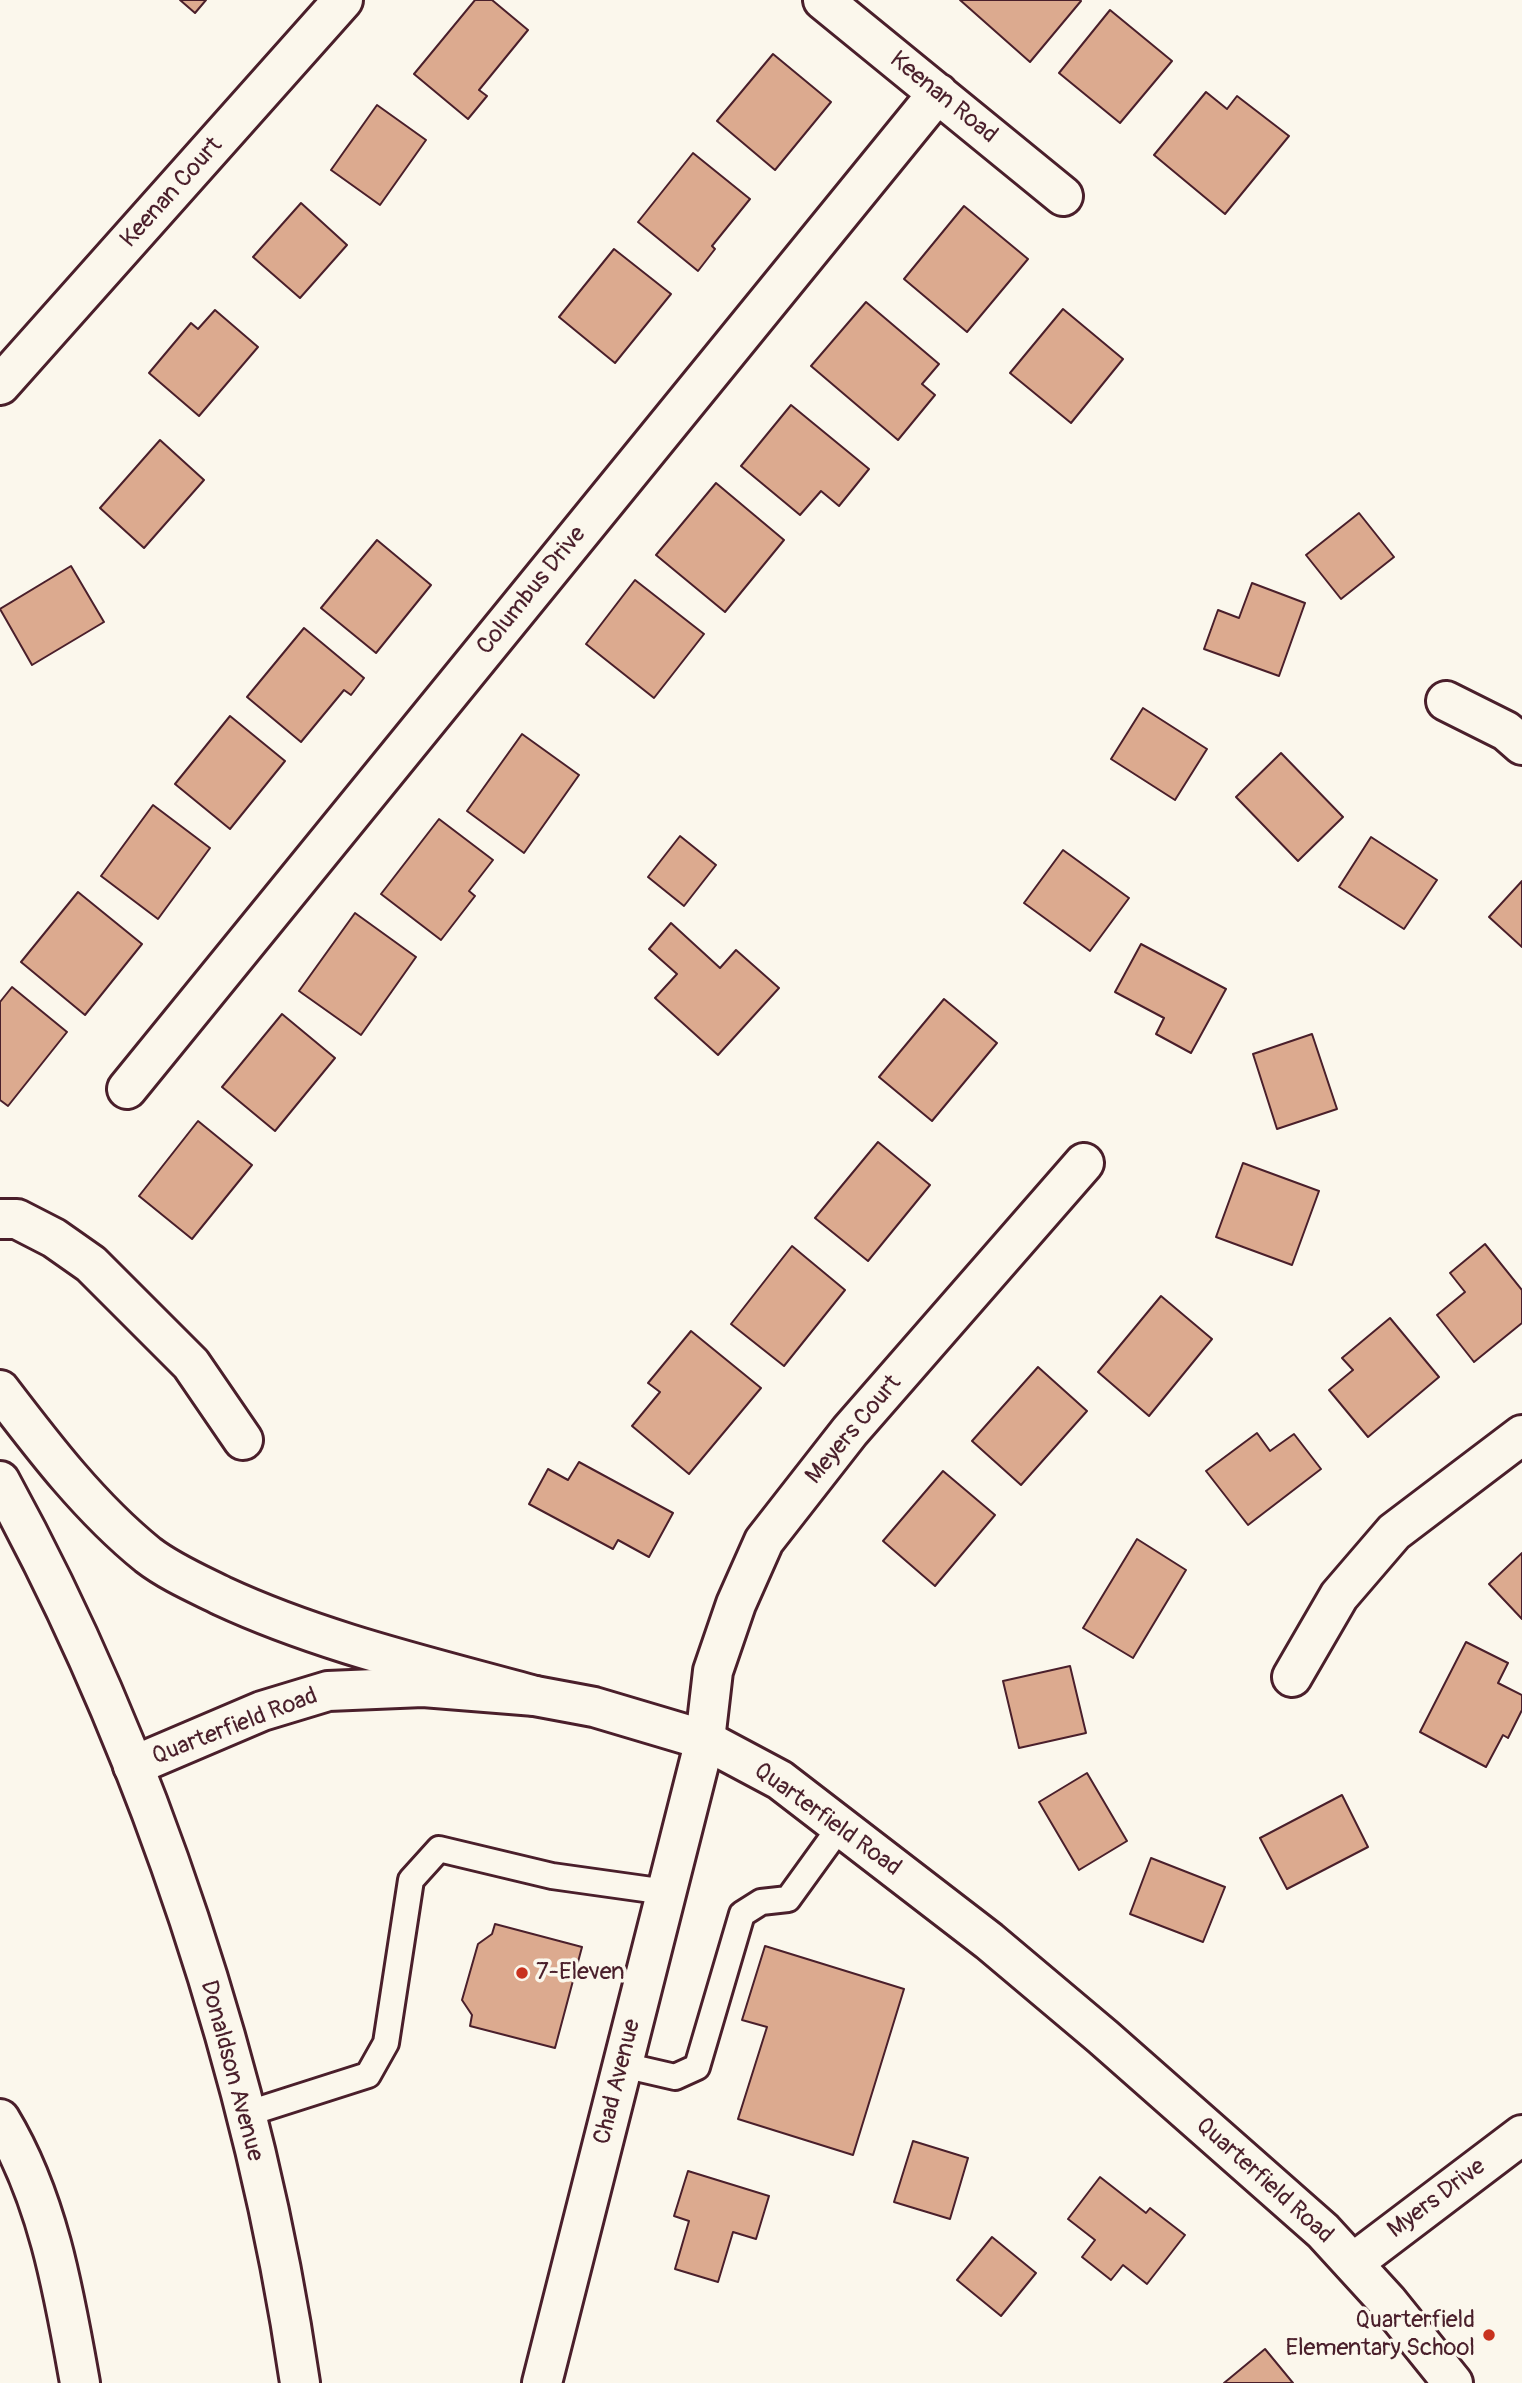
<!DOCTYPE html>
<html>
<head>
<meta charset="utf-8">
<style>
	body { margin:0 }
	canvas { display:block; background:#fbf7ec }
</style>
</head>
<body>
<canvas width="1522" height="2383"></canvas>
<script>
const c = document.querySelector('canvas').getContext('2d');
c.lineJoin = 'round';
function fill(path, color) {
  c.fillStyle = color;
  c.fill(path, 'evenodd');
}
function stroke(path, color, width, dash) {
  c.strokeStyle = color;
  c.lineWidth = width;
  c.lineCap = dash ? 'butt' : 'round';
  c.setLineDash(dash || []);
  c.stroke(path);
}
function label(font, color, halo, rows, align = 'center') {
  c.font = font + ' Pangolin,sans-serif';
  c.lineWidth = 7;
  c.setLineDash([]);
  c.textBaseline = 'middle';
  c.strokeStyle = halo;
  c.fillStyle = color;
  for (const [text, x, y, turn = 0] of rows) {
    c.save();
    c.translate(x, y);
    c.rotate((+turn || 0) * Math.PI / 180);
    c.textAlign = isNaN(turn) ? turn : align;
    if (halo) c.strokeText(text, 0, 0);
    c.fillText(text, 0, 0);
    c.restore();
  }
}
const building = new Path2D(`
	M 180,0 L 206,0 L 195,13 Z
	M 475,0 L 492,0 L 528,30 L 479,90 L 487,96 L 468,119 L 414,74 Z
	M 960,0 L 1080,0 L 1081,1 L 1030,62 Z
	M 1110,10 L 1172,61 L 1120,123 L 1059,73 Z
	M 773,54 L 831,102 L 775,170 L 717,121 Z
	M 1206,92 L 1227,109 L 1237,96 L 1289,136 L 1225,214 L 1154,155 Z
	M 377,105 L 426,140 L 380,205 L 331,170 Z
	M 693,153 L 750,199 L 712,246 L 715,249 L 698,271 L 638,222 Z
	M 301,203 L 347,245 L 300,298 L 253,257 Z
	M 964,206 L 1028,259 L 967,332 L 904,279 Z
	M 614,249 L 671,294 L 615,363 L 559,317 Z
	M 866,302 L 939,364 L 922,384 L 935,395 L 898,440 L 811,366 Z
	M 1063,309 L 1123,359 L 1071,423 L 1010,373 Z
	M 215,310 L 258,347 L 199,416 L 149,373 L 191,323 L 198,329 Z
	M 791,405 L 869,469 L 839,506 L 821,491 L 800,515 L 741,466 Z
	M 160,440 L 204,480 L 144,548 L 100,508 Z
	M 716,483 L 784,540 L 725,612 L 656,555 Z
	M 1359,513 L 1394,557 L 1341,599 L 1306,555 Z
	M 377,540 L 431,585 L 376,653 L 321,608 Z
	M 71,566 L 104,622 L 32,665 L 0,609 Z
	M 635,580 L 704,634 L 654,698 L 586,644 Z
	M 1252,583 L 1305,603 L 1279,676 L 1204,649 L 1218,610 L 1239,618 Z
	M 304,628 L 364,678 L 351,695 L 344,690 L 301,742 L 247,697 Z
	M 1143,708 L 1207,749 L 1175,800 L 1111,759 Z
	M 230,716 L 285,761 L 230,829 L 175,784 Z
	M 522,734 L 579,775 L 524,853 L 467,811 Z
	M 1281,753 L 1343,817 L 1298,861 L 1236,797 Z
	M 153,805 L 210,848 L 158,919 L 101,876 Z
	M 439,819 L 493,860 L 469,891 L 475,896 L 441,940 L 381,894 Z
	M 680,836 L 716,865 L 684,906 L 648,877 Z
	M 1371,837 L 1437,880 L 1404,929 L 1339,887 Z
	M 1063,850 L 1129,898 L 1090,951 L 1024,903 Z
	M 1522,881 L 1522,947 L 1489,917 Z
	M 78,892 L 142,944 L 85,1015 L 21,962 Z
	M 355,913 L 416,957 L 361,1035 L 299,991 Z
	M 671,923 L 720,968 L 736,950 L 779,988 L 718,1055 L 655,998 L 677,974 L 649,949 Z
	M 1141,944 L 1226,989 L 1191,1053 L 1156,1034 L 1164,1018 L 1115,992 Z
	M 12,987 L 67,1032 L 8,1106 L 0,1100 L 0,1002 Z
	M 944,999 L 997,1043 L 932,1121 L 879,1077 Z
	M 282,1014 L 335,1058 L 275,1131 L 222,1087 Z
	M 1312,1034 L 1337,1109 L 1277,1129 L 1253,1054 Z
	M 198,1121 L 252,1165 L 192,1239 L 139,1196 Z
	M 878,1142 L 930,1185 L 868,1261 L 815,1218 Z
	M 1243,1163 L 1319,1191 L 1292,1265 L 1216,1237 Z
	M 1485,1244 L 1522,1290 L 1522,1323 L 1474,1362 L 1437,1315 L 1465,1292 L 1450,1273 Z
	M 792,1246 L 845,1290 L 784,1366 L 731,1324 Z
	M 1161,1296 L 1212,1339 L 1149,1416 L 1098,1372 Z
	M 1390,1318 L 1439,1377 L 1368,1437 L 1329,1390 L 1353,1370 L 1342,1358 Z
	M 691,1331 L 761,1388 L 689,1474 L 632,1426 L 660,1392 L 648,1383 Z
	M 1038,1367 L 1087,1411 L 1021,1485 L 972,1441 Z
	M 1257,1433 L 1270,1451 L 1294,1434 L 1321,1469 L 1248,1525 L 1206,1471 Z
	M 579,1462 L 673,1513 L 649,1557 L 618,1540 L 613,1549 L 529,1504 L 548,1469 L 568,1480 Z
	M 943,1471 L 995,1515 L 935,1586 L 883,1541 Z
	M 1137,1539 L 1186,1570 L 1133,1658 L 1083,1628 Z
	M 1522,1553 L 1522,1619 L 1489,1584 Z
	M 1466,1642 L 1508,1663 L 1498,1683 L 1522,1695 L 1522,1710 L 1508,1738 L 1503,1735 L 1486,1767 L 1420,1732 Z
	M 1070,1666 L 1086,1733 L 1019,1748 L 1003,1681 Z
	M 1087,1773 L 1127,1841 L 1079,1870 L 1039,1802 Z
	M 1342,1795 L 1368,1847 L 1287,1889 L 1260,1838 Z
	M 1151,1858 L 1225,1887 L 1203,1942 L 1130,1914 Z
	M 495,1924 L 582,1947 L 555,2048 L 470,2026 L 472,2015 L 462,2000 L 478,1944 L 492,1934 Z
	M 765,1946 L 904,1989 L 853,2155 L 738,2119 L 767,2027 L 742,2020 Z
	M 913,2141 L 968,2158 L 950,2219 L 894,2202 Z
	M 688,2171 L 769,2196 L 756,2239 L 733,2232 L 718,2282 L 675,2269 L 689,2221 L 674,2216 Z
	M 1100,2177 L 1146,2213 L 1150,2208 L 1185,2235 L 1147,2284 L 1123,2265 L 1111,2280 L 1082,2257 L 1095,2240 L 1068,2219 Z
	M 992,2237 L 1036,2273 L 1001,2316 L 957,2280 Z
	M 1265,2349 L 1293,2383 L 1224,2383 Z`);
fill(building, '#dcaa8f');
stroke(building, '#4a1f2b', 2);
const service = new Path2D(`
	M 623,2065 L 675,2077 L 697,2067 L 742,1914 L 761,1902 L 788,1899 L 840,1827
	M 246,2114 L 368,2075 L 386,2043 L 411,1880 L 439,1849 L 552,1876 L 666,1892`);
const minor = new Path2D(`
	M 823,0 L 1063,196
	M 0,385 L 343,0
	M 1446,701 L 1506,731 L 1522,745
	M 127,1089 L 938,93
	M 0,1219 L 17,1219 L 54,1238 L 91,1264 L 191,1364 L 243,1440
	M 1292,1677 L 1339,1596 L 1394,1532 L 1522,1435
	M 0,2119 C 48,2198 64,2293 80,2383
	M 1353,2263 L 1522,2135
	M 542,2383 L 705,1740 L 713,1671 L 736,1604 L 764,1541 L 850,1431 L 1084,1163`);
const tertiary = new Path2D(`
	M 133,1766 L 262,1711 L 328,1691 L 423,1687 L 535,1696 L 594,1707 L 705,1740 L 780,1780 L 989,1941 L 1103,2037 L 1323,2231 L 1387,2301 L 1453,2383`);
const secondary = new Path2D(`
	M 0,1390 C 45,1449 90,1508 148,1555 C 170,1572 198,1584 222,1596 C 321,1642 430,1667 535,1696
	M 0,1481 C 148,1750 256,2079 300,2383`);
stroke(service, '#4a1f2b', 30);
stroke(minor, '#4a1f2b', 44);
stroke(tertiary, '#4a1f2b', 44);
stroke(secondary, '#4a1f2b', 44);
stroke(service, '#fbf7ec', 24);
stroke(minor, '#fbf7ec', 38);
stroke(tertiary, '#fbf7ec', 38);
stroke(secondary, '#fbf7ec', 38);
for (const [x, y, r, color] of [
	[522,1973,7,"#c8321e"],
	[1489,2335,7,"#c8321e"]
]) {
  const dot = new Path2D();
  dot.arc(x, y, r, 0, 2 * Math.PI);
  c.fillStyle = color;
  c.fill(dot);
  stroke(dot, '#fbf7ec', 2.5);
}
label('24px', '#4a1f2b', '#fbf7ec', [
	["Keenan Road",943,98,39],
	["Keenan Court",172,193,-48],
	["Columbus Drive",532,591,-51],
	["Meyers Court",854,1430,-50],
	["Quarterfield Road",235,1727,-21],
	["Quarterfield Road",827,1820,36],
	["Donaldson Avenue",231,2071,75],
	["Chad Avenue",618,2082,-76],
	["Quarterfield Road",1264,2181,42],
	["Myers Drive",1437,2199,-37]
]);
label('24px', '#4a1f2b', '#fbf7ec', [
	["7-Eleven",536,1973],
	["Quarterfield",1475,2321,"right"],
	["Elementary School",1475,2349,"right"]
], 'left');
</script>
</body>
</html>
